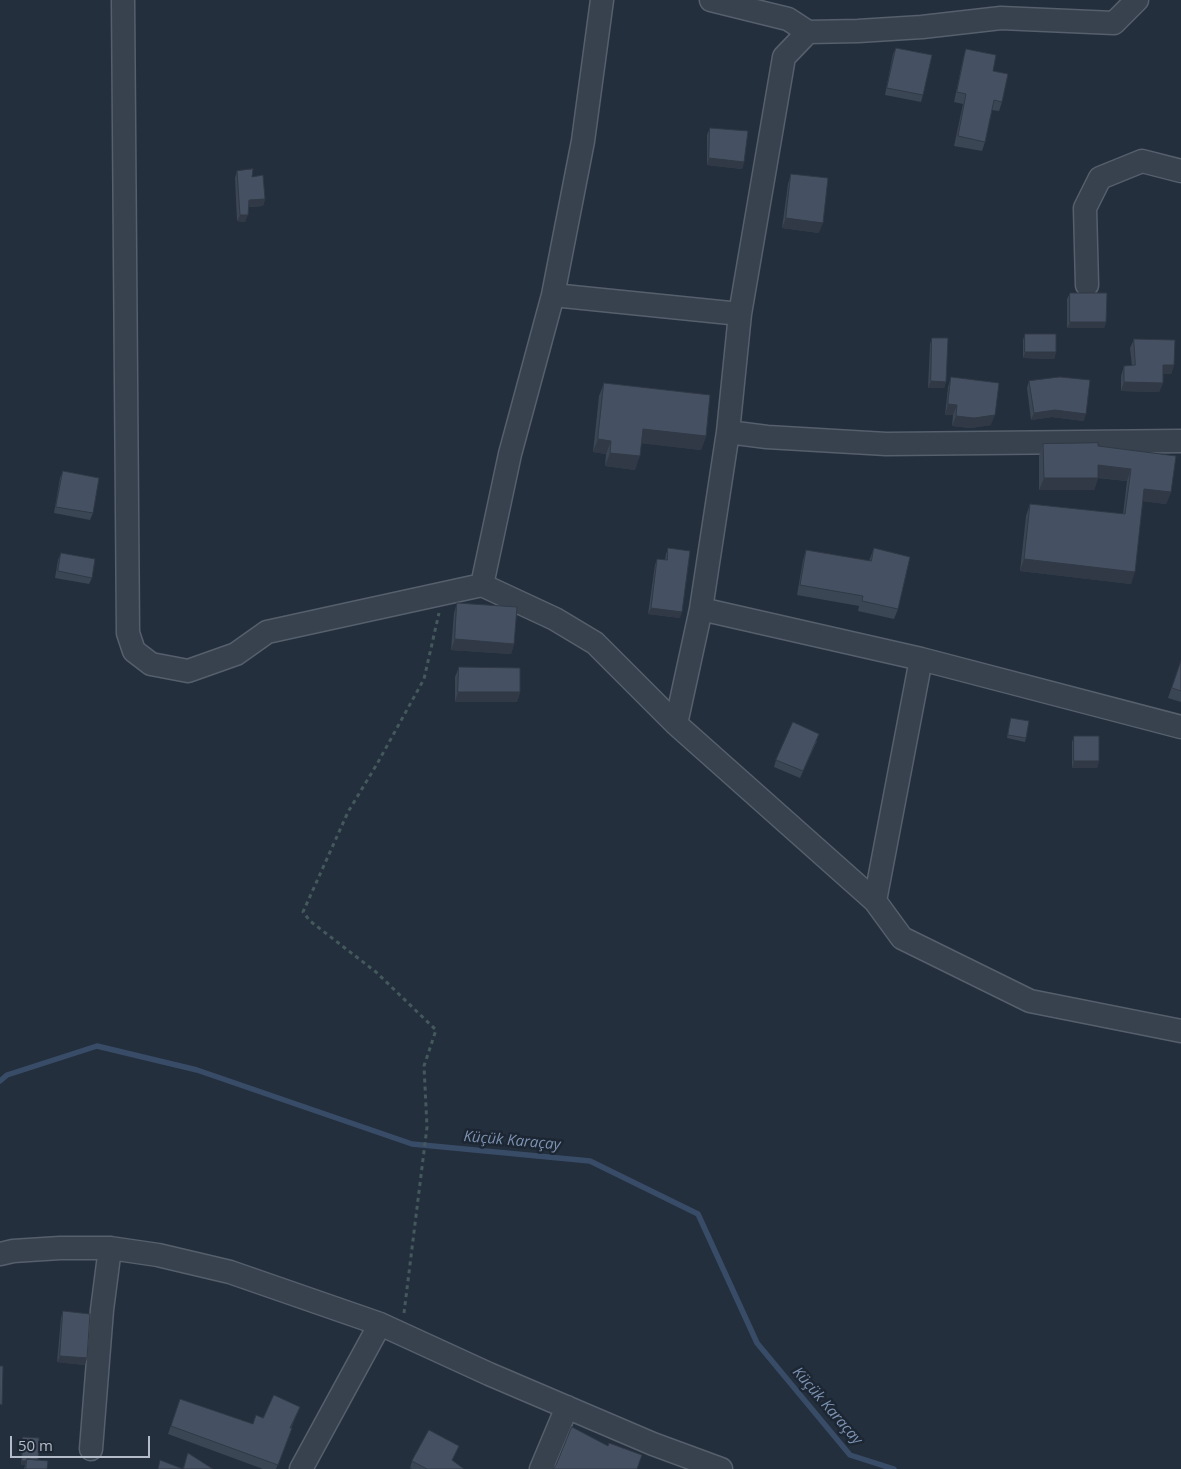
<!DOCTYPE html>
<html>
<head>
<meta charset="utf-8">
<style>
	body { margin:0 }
	#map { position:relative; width:1181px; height:1469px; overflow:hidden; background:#242f3e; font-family:"Open Sans",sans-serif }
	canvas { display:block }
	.scale { position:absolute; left:10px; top:1436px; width:140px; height:22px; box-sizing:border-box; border:2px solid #b4bcc9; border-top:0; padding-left:6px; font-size:15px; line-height:18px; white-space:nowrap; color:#b4bcc9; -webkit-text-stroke:4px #1d2633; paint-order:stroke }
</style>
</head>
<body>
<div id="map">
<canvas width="1181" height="1469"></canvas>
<div class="scale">50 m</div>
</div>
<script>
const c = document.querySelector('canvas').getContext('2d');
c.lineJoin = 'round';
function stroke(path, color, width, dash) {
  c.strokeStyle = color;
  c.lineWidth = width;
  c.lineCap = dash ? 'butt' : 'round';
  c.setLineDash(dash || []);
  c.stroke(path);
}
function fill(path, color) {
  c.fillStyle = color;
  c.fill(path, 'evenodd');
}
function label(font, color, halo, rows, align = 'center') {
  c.font = font + ' "Open Sans",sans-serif';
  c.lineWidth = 5;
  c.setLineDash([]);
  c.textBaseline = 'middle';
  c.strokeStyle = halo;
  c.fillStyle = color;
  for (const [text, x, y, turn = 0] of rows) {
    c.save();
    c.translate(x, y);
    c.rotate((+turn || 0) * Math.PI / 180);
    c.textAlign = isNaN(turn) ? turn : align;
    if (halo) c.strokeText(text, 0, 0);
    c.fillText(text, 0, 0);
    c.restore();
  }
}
stroke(new Path2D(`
	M 0,1081 L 7,1075 L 97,1046 L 197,1070 L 412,1144 L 590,1161 L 698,1214 L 757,1343 L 850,1455 L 894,1469`), '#394c67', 5.5);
const street = new Path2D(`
	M 123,0 L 128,633 L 134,651 L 151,664 L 188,671 L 236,654 L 267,632 L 482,585 L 555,619 L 595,643 L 676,724
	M 711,0 L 788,19 L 808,32
	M 1137,0 L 1114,23 L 1001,18 L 922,27 L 858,31 L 808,32 L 784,57 L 740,314 L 728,432 L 701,609 L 676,724 L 875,901 L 902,938 L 1030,1001 L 1181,1031
	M 1087,285 L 1085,208 L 1100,178 L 1142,161 L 1181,171
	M 553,295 L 740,314
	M 728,432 L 767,437 L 886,444 L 1181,441
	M 482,585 L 510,454 L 553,295 L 583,141 L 602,0
	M 701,609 L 921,659 L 1181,727
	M 875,901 L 921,659
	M 0,1254 L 13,1251 L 60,1248 L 110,1248 L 158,1255 L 230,1272 L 380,1324 L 489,1374 L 653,1444 L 721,1469
	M 91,1449 L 102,1310 L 110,1248
	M 301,1469 L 380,1324
	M 541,1469 L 567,1407`);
stroke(street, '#565f6c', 25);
stroke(new Path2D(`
	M 404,1313 L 427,1127 L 424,1066 L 436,1030 L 376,972 L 310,921 L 303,912 L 348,812 L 377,764 L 424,679 L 439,613`), '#44595c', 3, [4, 4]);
stroke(street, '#38414e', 22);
fill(new Path2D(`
	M 896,48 L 923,95 L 921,102 L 885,95 L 893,54 Z
	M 966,49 L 993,71 L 1002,102 L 999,111 L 992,110 L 985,142 L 982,151 L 954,146 L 963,104 L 954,102 L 963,59 Z
	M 710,128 L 744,162 L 742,169 L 707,165 L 707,135 Z
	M 237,171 L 252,177 L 265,199 L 263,206 L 249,207 L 245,222 L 237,221 L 235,178 Z
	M 791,174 L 819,233 L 782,228 L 788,184 Z
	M 1070,293 L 1106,322 L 1104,328 L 1067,328 L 1067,299 Z
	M 1025,334 L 1056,352 L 1054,359 L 1023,358 L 1023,340 Z
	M 932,338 L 946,382 L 944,388 L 928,388 L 930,344 Z
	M 1134,339 L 1174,365 L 1171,374 L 1163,374 L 1163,383 L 1159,392 L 1121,391 L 1121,376 L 1124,366 L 1132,366 L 1130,348 Z
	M 951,377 L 991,425 L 971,428 L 952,426 L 953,415 L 945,415 L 948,387 Z
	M 1029,381 L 1084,421 L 1052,417 L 1031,420 L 1027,388 Z
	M 604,383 L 706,436 L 701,450 L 641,443 L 635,470 L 605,466 L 606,454 L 593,452 L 599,396 Z
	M 1043,444 L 1098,446 L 1171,492 L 1166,504 L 1143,501 L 1131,584 L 1020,571 L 1026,516 L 1030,504 L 1123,514 L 1127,481 L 1098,478 L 1094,490 L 1039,490 L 1039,456 Z
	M 63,471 L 93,513 L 90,520 L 54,513 L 60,478 Z
	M 668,548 L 680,618 L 648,614 L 655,565 L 657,559 L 665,560 L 666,554 Z
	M 874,548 L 898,609 L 894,619 L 858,611 L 859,606 L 797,595 L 803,560 L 806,550 L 869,561 Z
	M 61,553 L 92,578 L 89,584 L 55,578 L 58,560 Z
	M 457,603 L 514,644 L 511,654 L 451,650 L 454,613 Z
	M 1181,660 L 1181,702 L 1168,698 Z
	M 459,667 L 520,692 L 517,702 L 455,702 L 455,677 Z
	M 1011,718 L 1026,738 L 1025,742 L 1007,738 Z
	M 1074,736 L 1099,761 L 1097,768 L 1072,768 L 1072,742 Z
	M 817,741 L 800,778 L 774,767 L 776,760 Z
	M 63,1311 L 85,1365 L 57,1362 L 61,1318 Z
	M 180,1399 L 253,1424 L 263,1418 L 300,1407 L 291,1428 L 292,1428 L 276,1469 L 263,1469 L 168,1434 Z
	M 23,1437 L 38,1460 L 47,1469 L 24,1469 L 25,1465 L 21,1465 L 22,1441 Z
	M 459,1446 L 452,1461 L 464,1469 L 412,1469 L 410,1468 L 412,1461 Z`), '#3b4654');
fill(new Path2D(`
	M 709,158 L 744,162 L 742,169 L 707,165 Z
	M 265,199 L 263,206 L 247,207 L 249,200 Z
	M 240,215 L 248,215 L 245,222 L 237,221 Z
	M 786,218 L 823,223 L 819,233 L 782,228 Z
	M 1070,322 L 1106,322 L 1104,328 L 1067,328 Z
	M 1025,352 L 1056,352 L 1054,359 L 1023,358 Z
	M 1163,365 L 1174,365 L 1171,374 L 1159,374 Z
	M 931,381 L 946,382 L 944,388 L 928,388 Z
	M 1124,382 L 1163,383 L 1159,392 L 1121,391 Z
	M 948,404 L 957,405 L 953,415 L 945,415 Z
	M 1055,410 L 1086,414 L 1084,421 L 1052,417 L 1031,420 L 1034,413 Z
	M 995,415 L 991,425 L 971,428 L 952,426 L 956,416 Z
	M 643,429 L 706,436 L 701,450 L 638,443 Z
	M 598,439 L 611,441 L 606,454 L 593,452 Z
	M 610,453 L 640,456 L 635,470 L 605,466 Z
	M 1098,465 L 1131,469 L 1127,481 L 1094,477 Z
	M 1044,478 L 1098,478 L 1094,490 L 1039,490 Z
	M 1144,489 L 1171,492 L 1166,504 L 1140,501 Z
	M 1024,559 L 1135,572 L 1131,584 L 1020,571 Z
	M 651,608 L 682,612 L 680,618 L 648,614 Z
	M 455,639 L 514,644 L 511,654 L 451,650 Z
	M 458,692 L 520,692 L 517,702 L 455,702 Z
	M 1074,761 L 1099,761 L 1097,768 L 1072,768 Z
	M 60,1356 L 87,1358 L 85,1365 L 57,1362 Z
	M 22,1461 L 26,1461 L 25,1465 L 21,1465 Z`), '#303945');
const building = new Path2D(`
	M 896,48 L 932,55 L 923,95 L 887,88 Z
	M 966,49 L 996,55 L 993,71 L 1008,74 L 1002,102 L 994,100 L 985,142 L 958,136 L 966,94 L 957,92 Z
	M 710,128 L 748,131 L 744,162 L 709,158 Z
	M 253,169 L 252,177 L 263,175 L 265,199 L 249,200 L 248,215 L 240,215 L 237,171 Z
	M 791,174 L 828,178 L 823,223 L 786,218 Z
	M 1070,293 L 1107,293 L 1106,322 L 1070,322 Z
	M 1025,334 L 1056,334 L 1056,352 L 1025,352 Z
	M 932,338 L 948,338 L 946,382 L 931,381 Z
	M 1134,339 L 1175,340 L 1174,365 L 1163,365 L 1163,383 L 1124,382 L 1124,366 L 1135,365 Z
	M 951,377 L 999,383 L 995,415 L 974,418 L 956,416 L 957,405 L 948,404 Z
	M 1060,377 L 1090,380 L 1086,414 L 1055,410 L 1034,413 L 1029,381 Z
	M 604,383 L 710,395 L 706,436 L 643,429 L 640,456 L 610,453 L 611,441 L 598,439 Z
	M 1098,443 L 1098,446 L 1176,456 L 1171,492 L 1144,489 L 1135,572 L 1024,559 L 1030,504 L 1125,514 L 1131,469 L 1098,465 L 1098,478 L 1044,478 L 1043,444 Z
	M 63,471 L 99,478 L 93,513 L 56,507 Z
	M 668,548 L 690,551 L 682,612 L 651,608 L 657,559 L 667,560 Z
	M 874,548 L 910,557 L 898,609 L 862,601 L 863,596 L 800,585 L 806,550 L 871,561 Z
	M 61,553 L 95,559 L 92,578 L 58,571 Z
	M 457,603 L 517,607 L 514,644 L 455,639 Z
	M 1181,661 L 1181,691 L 1172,688 Z
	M 459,667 L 520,668 L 520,692 L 458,692 Z
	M 1011,718 L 1029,721 L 1026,738 L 1008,735 Z
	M 793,722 L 819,734 L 803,771 L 776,760 Z
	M 1074,736 L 1099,736 L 1099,761 L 1074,761 Z
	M 63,1311 L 90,1314 L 87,1358 L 60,1356 Z
	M 0,1366 L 3,1366 L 2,1405 L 0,1404 Z
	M 274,1395 L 300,1407 L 290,1428 L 292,1428 L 278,1465 L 171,1426 L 180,1399 L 253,1424 L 256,1415 L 263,1418 Z
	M 572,1427 L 608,1446 L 609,1443 L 642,1455 L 637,1469 L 553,1469 L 556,1465 Z
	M 429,1430 L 459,1446 L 452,1460 L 464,1469 L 427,1469 L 412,1461 Z
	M 23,1437 L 39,1438 L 38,1460 L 27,1459 L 26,1461 L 22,1461 Z
	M 188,1453 L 213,1469 L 158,1469 L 160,1460 L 183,1469 Z
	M 27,1459 L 48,1461 L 47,1469 L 26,1469 Z`);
fill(building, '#455162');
stroke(building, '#303945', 1);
label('italic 15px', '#7c92b1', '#1d2633', [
	["Küçük Karaçay",512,1141,5],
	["Küçük Karaçay",827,1406,49]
]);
</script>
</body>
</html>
